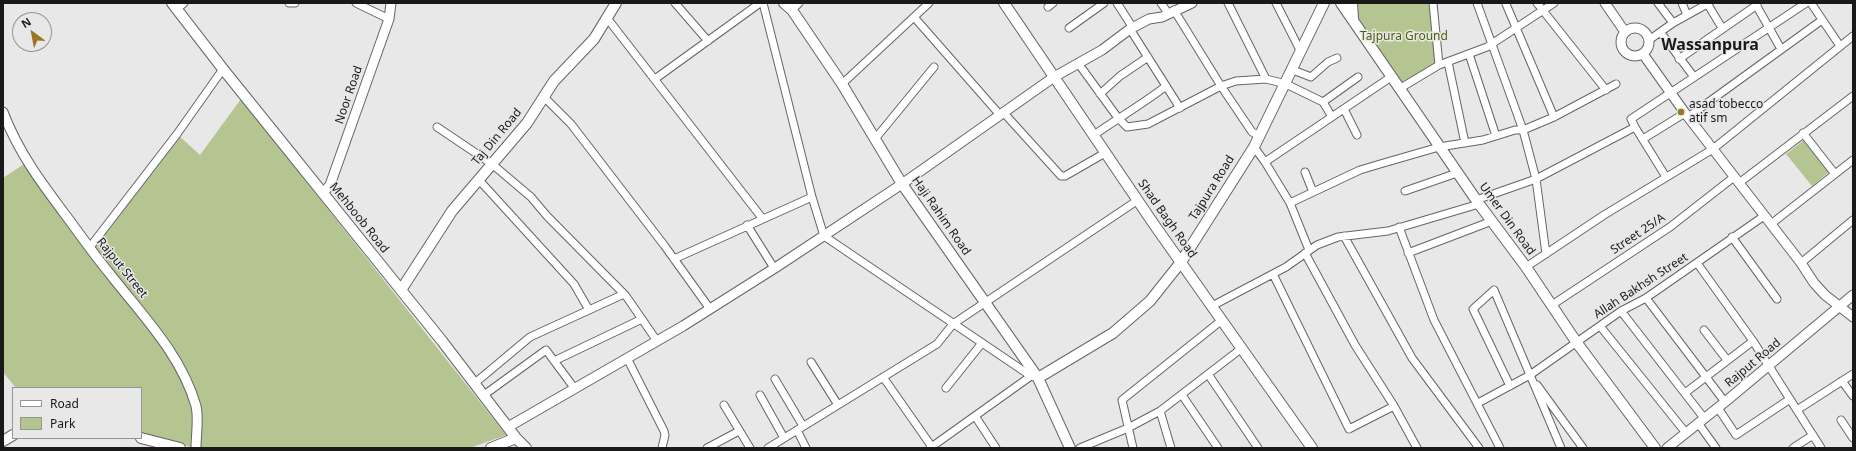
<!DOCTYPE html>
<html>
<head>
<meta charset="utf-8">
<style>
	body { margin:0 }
	#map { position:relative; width:1856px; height:451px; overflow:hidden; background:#e8e8e9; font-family:"Noto Sans",sans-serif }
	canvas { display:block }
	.frame { position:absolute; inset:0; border:4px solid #191919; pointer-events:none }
	.legend { position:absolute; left:12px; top:387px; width:130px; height:52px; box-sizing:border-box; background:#e8e8e9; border:1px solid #959596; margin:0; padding:5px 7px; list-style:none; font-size:12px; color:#191919 }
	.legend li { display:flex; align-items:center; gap:8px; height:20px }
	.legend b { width:20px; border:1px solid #959596 }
	.north { position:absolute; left:12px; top:12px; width:40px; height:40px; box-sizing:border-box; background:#e8e8e9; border:1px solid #959596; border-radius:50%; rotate:328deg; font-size:11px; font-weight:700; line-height:16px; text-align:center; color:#191919 }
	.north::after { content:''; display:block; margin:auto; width:14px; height:18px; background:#9a7722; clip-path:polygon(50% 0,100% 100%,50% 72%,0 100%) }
</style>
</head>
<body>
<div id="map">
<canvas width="1856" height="451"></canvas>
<div class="frame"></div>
<ul class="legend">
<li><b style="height:5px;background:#fff"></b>Road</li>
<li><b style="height:11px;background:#b4c592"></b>Park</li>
</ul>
<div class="north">N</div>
</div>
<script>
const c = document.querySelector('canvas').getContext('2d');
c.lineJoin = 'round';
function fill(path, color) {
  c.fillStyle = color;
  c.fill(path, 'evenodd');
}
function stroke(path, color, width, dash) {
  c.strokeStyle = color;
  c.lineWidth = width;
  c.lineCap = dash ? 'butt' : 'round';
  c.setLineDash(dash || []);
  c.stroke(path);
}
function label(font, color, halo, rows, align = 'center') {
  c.font = font + ' "Noto Sans",sans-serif';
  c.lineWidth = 3;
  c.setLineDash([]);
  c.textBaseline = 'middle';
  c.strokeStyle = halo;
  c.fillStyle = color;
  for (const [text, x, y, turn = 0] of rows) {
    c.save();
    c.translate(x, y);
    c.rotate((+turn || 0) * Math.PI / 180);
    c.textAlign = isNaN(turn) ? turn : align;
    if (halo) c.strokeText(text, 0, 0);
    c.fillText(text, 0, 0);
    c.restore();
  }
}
fill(new Path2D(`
	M 1355,3 L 1433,3 L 1439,65 L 1399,89 L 1355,21 Z
	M 241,99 L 506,435 L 470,448 L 194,448 L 141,433 L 141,388 L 16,388 L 3,372 L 3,178 L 27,162 L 89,247 L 177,134 L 200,155 Z
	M 1804,140 L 1829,172 L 1812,186 L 1786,154 Z`), '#b4c592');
const minor = new Path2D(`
	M 289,3 L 295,3
	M 356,3 L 389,19
	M 675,3 L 708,41
	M 763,3 L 812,197 L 824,236 L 1031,376 L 1037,378
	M 1117,3 L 1133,28
	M 1161,3 L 1168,13
	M 1228,3 L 1266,79
	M 1276,3 L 1301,52
	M 1433,3 L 1439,65
	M 1477,3 L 1523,130 L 1536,179 L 1546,254
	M 1537,3 L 1606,90
	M 1658,3 L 1673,23
	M 1682,3 L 1687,15
	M 1707,3 L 1722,28
	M 1755,3 L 1781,49
	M 1811,3 L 1840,46
	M 1506,4 L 1554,117
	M 1048,7 L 1053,3
	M 177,9 L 184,3
	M 792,10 L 799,3
	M 1174,10 L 1221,86 L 1252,132 L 1260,136
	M 914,17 L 1000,115
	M 607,18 L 762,218
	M 1069,28 L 1104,3
	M 1130,29 L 1180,108
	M 1661,33 L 1694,77
	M 1649,40 L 1673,23 L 1709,3
	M 1469,54 L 1496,136
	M 1679,59 L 1757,5
	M 1448,62 L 1465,143
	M 1078,63 L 1118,118 L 1127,127 L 1148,124 L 1221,86 L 1236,81 L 1266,79 L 1286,84 L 1323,102 L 1332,117
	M 1293,70 L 1311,77 L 1328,62 L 1337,58
	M 655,79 L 760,3
	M 842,84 L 929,3
	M 1399,89 L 1439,65 L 1487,47 L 1554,3
	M 1100,94 L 1120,76 L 1148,57
	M 544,97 L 571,124 L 664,245 L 710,309
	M 1323,102 L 1358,77
	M 1344,109 L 1357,135
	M 1003,112 L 1061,176 L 1065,176 L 1105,153
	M 1688,117 L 1822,20
	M 437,127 L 492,164 L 531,197 L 547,216 L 626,296 L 657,341
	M 1635,127 L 1666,177
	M 1803,133 L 1835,174
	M 1094,135 C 1118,118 1143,104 1166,86
	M 875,139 L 934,67
	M 1643,139 L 1685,113
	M 1254,147 L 1265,162
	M 1305,172 L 1313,192
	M 479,180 L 574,284 L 589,310
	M 1739,183 L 1853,96
	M 1405,191 L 1457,173
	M 1476,200 L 1536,179 L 1635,127 L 1631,119 L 1806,3
	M 1290,203 L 1360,170 L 1387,162 L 1439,147 L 1483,140 L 1515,130 L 1523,130 L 1554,117 L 1616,84
	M 1771,224 L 1853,160
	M 747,225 L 774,268
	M 1399,227 L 1434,320 L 1500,448
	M 1344,236 L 1412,358 L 1479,448
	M 1732,237 L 1777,299
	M 90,247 L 177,134 L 223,69
	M 1309,250 L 1290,203 L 1265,162 L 1391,77
	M 1305,253 L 1355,345 L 1394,406 L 1417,448
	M 1408,253 L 1492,221
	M 674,259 L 812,197
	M 1697,263 L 1753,341 L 1821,448
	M 1801,263 L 1853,220
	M 1526,267 L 1604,215 L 1713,149 L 1853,36
	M 1273,274 L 1349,429 L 1394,406
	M 1646,298 L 1725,402
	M 1552,305 L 1670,227 L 1734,177
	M 1212,306 L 1286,267 L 1317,245 L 1338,237 L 1388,231 L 1479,204
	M 1621,311 L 1704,418
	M 1600,326 L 1686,433
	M 1704,330 L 1727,360
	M 627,358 L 664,431 L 665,435 L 662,448
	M 554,361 L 642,319
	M 811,362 L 838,405
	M 1208,374 L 1258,448
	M 883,377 L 932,447
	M 775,379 L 803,426
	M 1842,381 L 1853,396
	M 475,383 L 530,337 L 624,294
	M 1537,385 L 1583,448
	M 1510,386 L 1473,309 L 1494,290 L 1561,448
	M 946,388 L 982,343
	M 1685,393 L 1753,341
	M 484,395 L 546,350 L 575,389
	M 760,395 L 784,438
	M 1182,395 L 1218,448
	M 1478,403 L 1530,375 L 1621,311 L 1646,298 L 1764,216
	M 724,405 L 750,448
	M 1718,408 L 1736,435 L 1790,399
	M 1797,410 L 1853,374
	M 1160,411 L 1171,448
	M 975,416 L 996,448
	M 1841,420 L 1853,438
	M 1698,423 L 1716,448
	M 797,430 L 806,448
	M 707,448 L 739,431
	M 768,448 L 937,344 L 953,324 L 1138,200
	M 930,448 L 1031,376
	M 1080,448 L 1128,428 L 1160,411 L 1242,348
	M 1133,448 L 1122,400 L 1222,320
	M 1793,448 L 1813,435`);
const tertiary = new Path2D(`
	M 1605,3 L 1625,32
	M1621 42a14 14 0 1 1 28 0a14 14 0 1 1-28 0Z
	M 1643,54 L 1685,113 L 1801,263 L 1814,283 L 1825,295 L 1853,317
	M 3,112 C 19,154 43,185 70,221 C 83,239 96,257 110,274 C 142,315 181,354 196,406 C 199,418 196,435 196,448
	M 323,193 L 330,185 L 389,19 L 391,3
	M 508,427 L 683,326 L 778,266 L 902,184 L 1054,77 L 1102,50 L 1130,29 L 1149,19 L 1162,17 L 1192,3
	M 1667,448 L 1725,402 L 1853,295`);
const secondary = new Path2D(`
	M 172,3 L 223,69 L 442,341 L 516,438 L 526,448
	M 784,3 L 792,10 L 842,84 L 902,184 L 1038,378 L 1070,448
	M 1004,3 L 1153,223 L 1312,448
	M 1341,3 L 1479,204 L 1526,267 L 1577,343 L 1655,448
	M 1352,3 L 1353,19
	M 401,290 L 452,211 L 527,123 L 554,81 L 594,39 L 616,3
	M 1038,378 L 1113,333 L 1150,301 L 1181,262 L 1254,147 L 1324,3
	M 141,438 L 180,448
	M 3,441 L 13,435
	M 491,448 L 516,438`);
stroke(minor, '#656566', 9);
stroke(tertiary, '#656566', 11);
stroke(secondary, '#656566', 12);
stroke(minor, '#fff', 7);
stroke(tertiary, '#fff', 9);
stroke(secondary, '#fff', 10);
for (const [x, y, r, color] of [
	[1681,112,4,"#9a7722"]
]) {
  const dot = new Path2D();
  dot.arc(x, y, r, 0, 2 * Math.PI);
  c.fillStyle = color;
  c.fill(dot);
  stroke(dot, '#e8e8e9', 1.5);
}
label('12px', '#4b5e09', '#e8e8e9', [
	["Tajpura Ground",1404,37]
]);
label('12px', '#191919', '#e8e8e9', [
	["Noor Road",349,95,-71],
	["Taj Din Road",497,137,-50],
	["Tajpura Road",1212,188,-58],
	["Haji Rahim Road",941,216,55],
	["Mehboob Road",359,218,51],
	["Shad Bagh Road",1167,219,55],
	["Umer Din Road",1507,219,54],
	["Street 25/A",1638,234,-34],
	["Rajput Street",122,268,51],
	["Allah Bakhsh Street",1641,286,-33],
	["Rajput Road",1753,363,-40]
]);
label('12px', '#191919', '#e8e8e9', [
	["asad tobecco",1689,105],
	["atif sm",1689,119]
], 'left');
label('bold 16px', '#191919', '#e8e8e9', [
	["Wassanpura",1710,45]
]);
</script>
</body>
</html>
